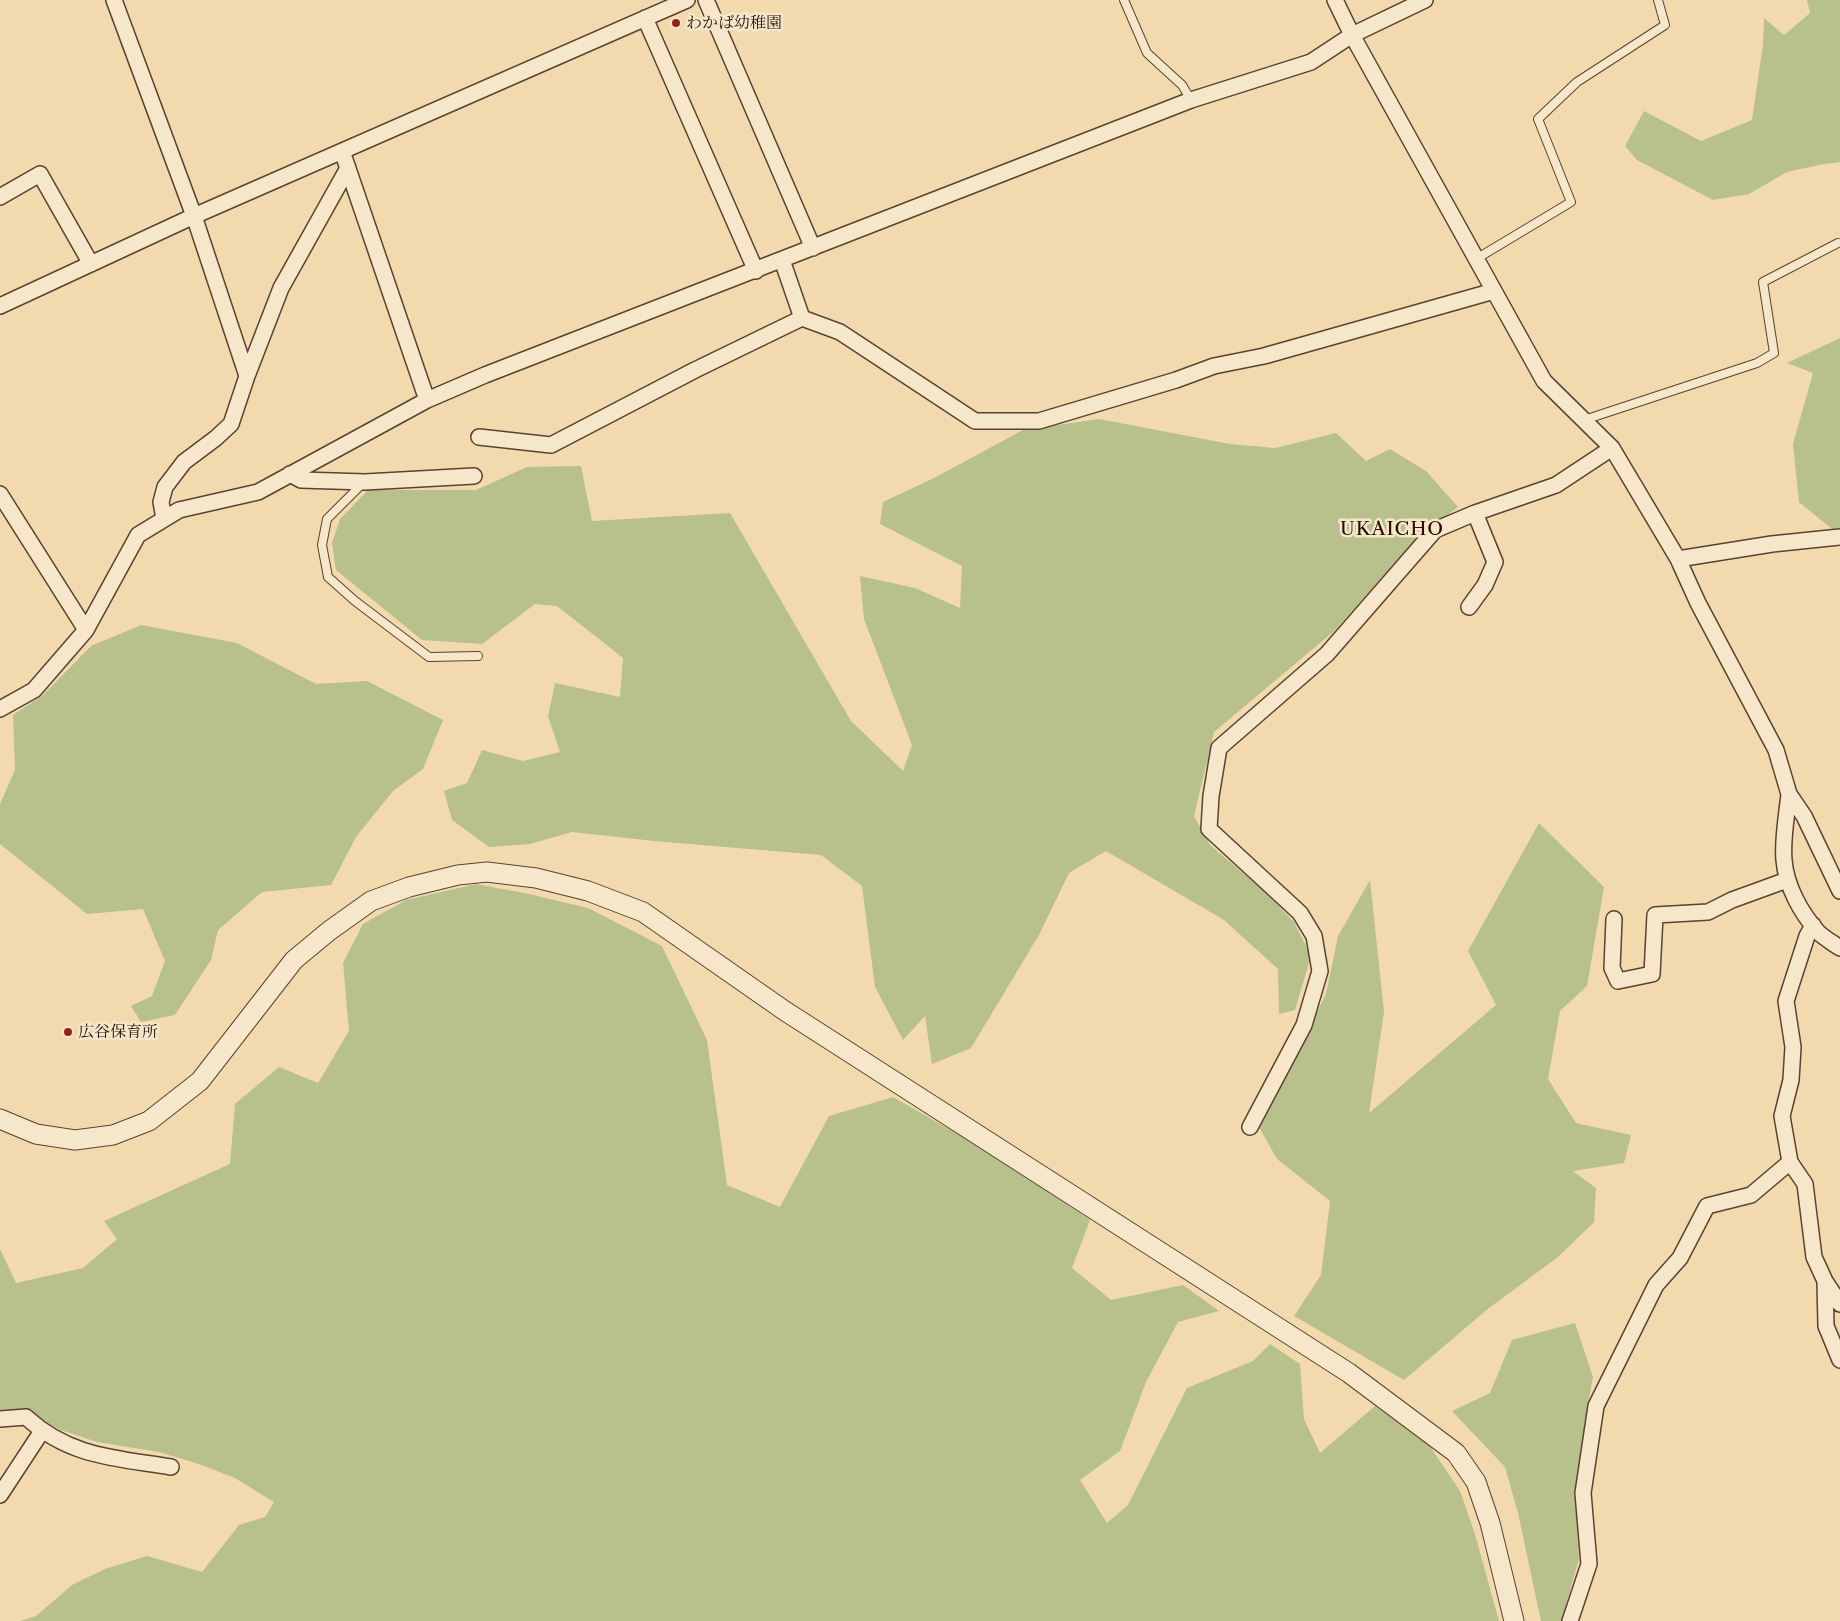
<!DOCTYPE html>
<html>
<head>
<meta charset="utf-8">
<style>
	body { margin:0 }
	canvas { display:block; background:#f2daae }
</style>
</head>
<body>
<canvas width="1840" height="1621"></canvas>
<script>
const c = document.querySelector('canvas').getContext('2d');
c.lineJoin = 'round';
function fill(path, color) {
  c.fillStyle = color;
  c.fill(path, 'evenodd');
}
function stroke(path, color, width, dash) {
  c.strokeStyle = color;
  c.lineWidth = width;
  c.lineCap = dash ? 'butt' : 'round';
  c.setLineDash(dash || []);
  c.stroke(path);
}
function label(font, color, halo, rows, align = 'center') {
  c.font = font + ' "Libre Caslon Text","Noto Serif JP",serif';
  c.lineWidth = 5;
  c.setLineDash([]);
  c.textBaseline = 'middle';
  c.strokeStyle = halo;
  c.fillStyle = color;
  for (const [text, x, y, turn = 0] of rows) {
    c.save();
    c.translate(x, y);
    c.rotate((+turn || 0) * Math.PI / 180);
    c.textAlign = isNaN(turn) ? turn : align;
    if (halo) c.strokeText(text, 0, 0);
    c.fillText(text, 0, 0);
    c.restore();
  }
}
fill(new Path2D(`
	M 1807,0 L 1840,0 L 1840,162 L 1824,164 L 1787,172 L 1749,194 L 1713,200 L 1637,160 L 1625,146 L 1644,111 L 1701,141 L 1752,120 L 1763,44 L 1764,18 L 1784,35 L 1810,13 Z
	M 1840,338 L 1840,528 L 1832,529 L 1799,502 L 1793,444 L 1813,373 L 1787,363 Z
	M 1099,419 L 1230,444 L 1275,448 L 1336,433 L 1366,461 L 1390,449 L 1426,471 L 1458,507 L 1414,541 L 1333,632 L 1214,732 L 1194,816 L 1210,845 L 1264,891 L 1294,922 L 1311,956 L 1295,1010 L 1279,1014 L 1278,969 L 1224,920 L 1106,851 L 1069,873 L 1039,935 L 971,1048 L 932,1064 L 925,1016 L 903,1040 L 875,987 L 862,886 L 821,855 L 654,841 L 572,832 L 530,844 L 489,847 L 452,820 L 444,791 L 467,783 L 482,750 L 523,761 L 560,752 L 548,716 L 555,683 L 620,697 L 623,658 L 557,606 L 535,604 L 482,644 L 422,640 L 336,570 L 332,543 L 340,519 L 368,490 L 476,490 L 527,467 L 581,466 L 592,521 L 730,513 L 851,721 L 903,771 L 912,745 L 864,619 L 860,576 L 915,588 L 960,608 L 962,566 L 880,524 L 883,502 L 934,478 L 1023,430 Z
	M 141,625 L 237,643 L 316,684 L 367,681 L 443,720 L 423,769 L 393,791 L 356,837 L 331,885 L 262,892 L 218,930 L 211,960 L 175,1015 L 141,1022 L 131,1006 L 152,996 L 165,961 L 143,909 L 87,914 L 0,844 L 0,804 L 15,770 L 13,715 L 43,695 L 91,646 Z
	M 1539,823 L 1604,887 L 1587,986 L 1560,1011 L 1548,1079 L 1576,1123 L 1631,1135 L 1624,1163 L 1573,1171 L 1596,1188 L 1594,1222 L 1558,1257 L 1489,1308 L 1404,1380 L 1294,1316 L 1321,1275 L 1330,1201 L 1277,1159 L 1259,1127 L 1326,994 L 1338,936 L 1370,880 L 1384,1012 L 1369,1113 L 1496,1005 L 1468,951 Z
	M 476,884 L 529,894 L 588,908 L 662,946 L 707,1040 L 727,1185 L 780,1207 L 829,1116 L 893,1097 L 986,1150 L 1090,1220 L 1072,1268 L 1111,1300 L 1183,1285 L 1219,1311 L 1178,1322 L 1146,1382 L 1120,1451 L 1080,1480 L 1107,1523 L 1128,1505 L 1187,1388 L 1253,1361 L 1270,1344 L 1300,1364 L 1304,1419 L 1320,1453 L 1375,1406 L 1429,1445 L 1460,1491 L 1475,1534 L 1499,1621 L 20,1621 L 36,1616 L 72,1585 L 105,1569 L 147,1556 L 202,1572 L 239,1525 L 265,1517 L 274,1502 L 235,1478 L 196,1463 L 159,1452 L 97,1442 L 58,1429 L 26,1410 L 0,1411 L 0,1249 L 16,1283 L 83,1268 L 117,1239 L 104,1221 L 230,1164 L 235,1104 L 279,1067 L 318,1083 L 349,1031 L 343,963 L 363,924 L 406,900 Z
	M 1575,1323 L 1593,1377 L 1585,1420 L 1576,1511 L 1579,1559 L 1561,1621 L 1541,1621 L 1518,1513 L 1505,1467 L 1452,1411 L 1490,1393 L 1512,1340 Z`), '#b8c08c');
const service = new Path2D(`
	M 1124,0 L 1147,53 L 1182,85 L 1191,100
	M 1476,259 L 1571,202 L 1538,119 L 1577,82 L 1665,25 L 1658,0
	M 1584,420 L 1757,363 L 1774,353 L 1763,282 L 1838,243
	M 363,483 L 327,519 L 322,545 L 328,577 L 355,601 L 429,657 L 478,656`);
const minor = new Path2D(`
	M 114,0 L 194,216 L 247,376 L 231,424 L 216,438 L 184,462 L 165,487 L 161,502 L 164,519
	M 706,0 L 813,248
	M 1335,0 L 1352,35 L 1544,381 L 1612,448 L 1678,559 L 1698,603 L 1776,750 L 1789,794 L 1804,816 L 1840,891
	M 645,18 L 756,271
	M 342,151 L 427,400
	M 0,197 L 40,174 L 91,264
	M 782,260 L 802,318
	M 0,306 L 194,216 L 687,0
	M 247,376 L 281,288 L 348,168
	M 479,437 L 551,445 L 695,370 L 802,318 L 840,332 L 975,421 L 1039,421 L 1176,380 L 1214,366 L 1264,356 L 1494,291
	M 290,474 L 301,480 L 365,482 L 474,476
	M 0,494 L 86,630
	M 1678,559 L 1772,544 L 1840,537
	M 1469,607 L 1485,585 L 1495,562 L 1475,513
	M 0,709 L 34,690 L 86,630 L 138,535 L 179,510 L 258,492 L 427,400 L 485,375 L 1191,100 L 1311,62 L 1352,35 L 1425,0
	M 1789,794 C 1787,814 1782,840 1784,860 C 1786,886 1801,913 1818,932 C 1824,938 1833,943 1840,948
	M 1614,919 L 1612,968 L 1618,981 L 1652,974 L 1655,915 L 1708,912 L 1732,900 L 1787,880
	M 1813,925 L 1807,936 L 1786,1001 L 1793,1047 L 1791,1080 L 1782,1116 L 1790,1162 L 1805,1184 L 1814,1257 L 1825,1281 L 1840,1304
	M 1250,1127 L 1304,1025 L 1320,971 L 1314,936 L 1300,913 L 1209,829 L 1211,796 L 1219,748 L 1327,654 L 1435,530 L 1475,513 L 1556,485 L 1612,448
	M 1825,1282 L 1826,1326 L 1840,1360
	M 0,1419 L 26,1417 C 69,1457 116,1458 171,1467
	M 0,1495 L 42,1431
	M 1570,1621 L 1589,1564 L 1583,1493 L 1596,1406 L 1656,1285 L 1680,1258 L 1707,1206 L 1751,1195 L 1790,1162`);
const tertiary = new Path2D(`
	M 0,1119 L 36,1134 L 75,1140 L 113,1135 L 149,1121 L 200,1081 L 294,960 L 329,931 L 371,901 L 409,887 L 458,875 L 487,872 L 536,878 L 588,891 L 643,912 L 785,1011 L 1349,1373 L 1456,1453 L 1476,1482 L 1490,1523 L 1514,1621`);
stroke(service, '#594230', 10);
stroke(minor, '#594230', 18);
stroke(tertiary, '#594230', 21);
stroke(service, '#f7e7ca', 8);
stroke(minor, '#f7e7ca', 15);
stroke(tertiary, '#f7e7ca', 19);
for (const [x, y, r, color] of [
	[676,23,5,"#8f2418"],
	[68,1032,5,"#8f2418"]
]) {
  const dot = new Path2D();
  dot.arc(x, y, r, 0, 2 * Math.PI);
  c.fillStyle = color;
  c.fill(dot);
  stroke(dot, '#f7e7ca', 2);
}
label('16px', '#261006', '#f7e7ca', [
	["わかば幼稚園",686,23],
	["広谷保育所",78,1032]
], 'left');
c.letterSpacing = '1px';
label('19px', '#261006', '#f7e7ca', [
	["UKAICHO",1392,530]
]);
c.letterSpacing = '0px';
</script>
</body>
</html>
